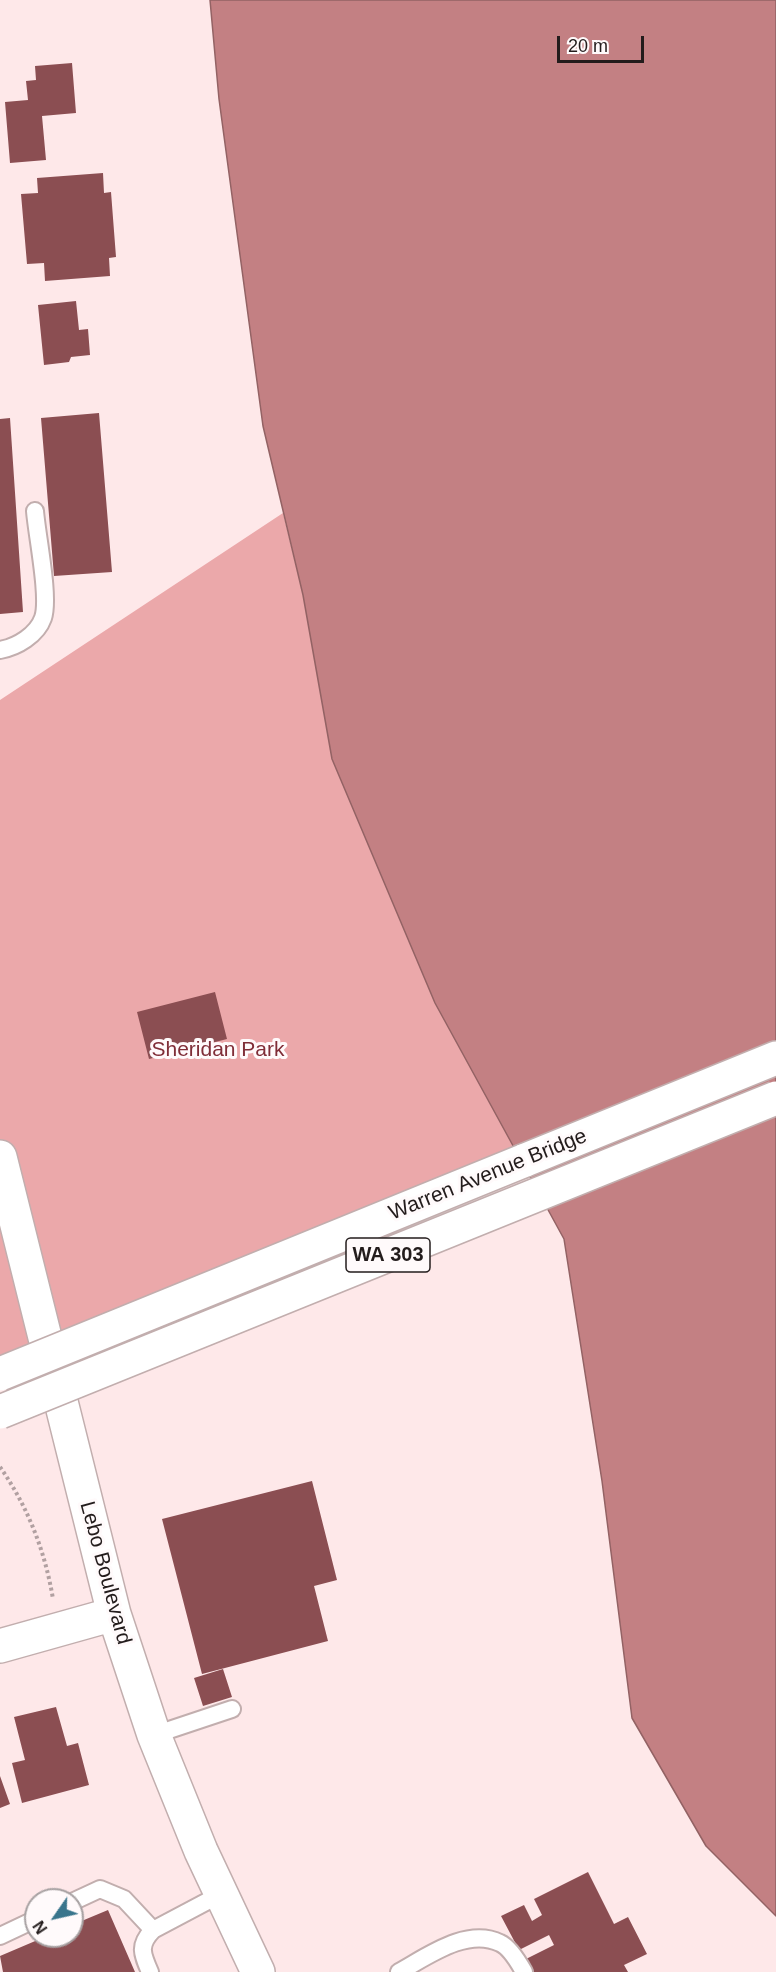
<!DOCTYPE html>
<html>
<head>
<meta charset="utf-8">
<style>
	body { margin:0 }
	#map { position:relative; width:776px; height:1972px; overflow:hidden; background:#fee8e9; font-family:Arial,sans-serif }
	canvas { display:block }
	.north { position:absolute; left:24px; top:1888px; width:60px; height:60px; box-sizing:border-box; background:#fffafb; border:2px solid #a7a1a2; border-radius:50%; rotate:236deg; font-size:16px; font-weight:700; line-height:24px; text-align:center; color:#231c1c }
	.north::after { content:''; display:block; margin:auto; width:21px; height:27px; background:#39758c; clip-path:polygon(50% 0,100% 100%,50% 72%,0 100%) }
	.scale { position:absolute; left:557px; top:36px; width:87px; height:27px; box-sizing:border-box; border:3px solid #231c1c; border-top:0; padding-left:8px; font-size:18px; line-height:21px; white-space:nowrap; color:#231c1c; -webkit-text-stroke:4px #fffafb; paint-order:stroke }
</style>
</head>
<body>
<div id="map">
<canvas width="776" height="1972"></canvas>
<div class="north">N</div>
<div class="scale">20 m</div>
</div>
<script>
const c = document.querySelector('canvas').getContext('2d');
c.lineJoin = 'round';
function fill(path, color) {
  c.fillStyle = color;
  c.fill(path, 'evenodd');
}
function stroke(path, color, width, dash) {
  c.strokeStyle = color;
  c.lineWidth = width;
  c.lineCap = dash ? 'butt' : 'round';
  c.setLineDash(dash || []);
  c.stroke(path);
}
function label(font, color, halo, rows, align = 'center') {
  c.font = font + ' Arial,sans-serif';
  c.lineWidth = 6;
  c.setLineDash([]);
  c.textBaseline = 'middle';
  c.strokeStyle = halo;
  c.fillStyle = color;
  for (const [text, x, y, turn = 0] of rows) {
    c.save();
    c.translate(x, y);
    c.rotate((+turn || 0) * Math.PI / 180);
    c.textAlign = isNaN(turn) ? turn : align;
    if (halo) c.strokeText(text, 0, 0);
    c.fillText(text, 0, 0);
    c.restore();
  }
}
fill(new Path2D(`
	M 283,513 L 303,595 L 332,759 L 435,1003 L 523,1161 L 0,1374 L 0,700 Z`), '#eba8aa');
const water = new Path2D(`
	M 210,0 L 776,0 L 776,1916 L 706,1846 L 632,1718 L 602,1481 L 564,1239 L 435,1003 L 332,759 L 303,595 L 263,426 L 219,99 Z`);
fill(water, '#c38083');
stroke(water, '#936264', 1.5);
fill(new Path2D(`
	M 72,63 L 76,113 L 42,116 L 46,160 L 10,163 L 5,102 L 28,100 L 26,81 L 36,80 L 35,66 Z
	M 103,173 L 104,193 L 111,192 L 116,257 L 109,258 L 110,276 L 45,281 L 44,263 L 27,264 L 21,194 L 38,193 L 37,178 Z
	M 76,301 L 79,330 L 88,329 L 90,355 L 71,357 L 69,362 L 44,365 L 38,305 Z
	M 99,413 L 112,572 L 54,576 L 41,418 Z
	M 10,418 L 23,612 L 0,614 L 0,419 Z
	M 215,992 L 227,1039 L 149,1059 L 137,1012 Z
	M 312,1481 L 337,1580 L 314,1586 L 328,1641 L 202,1674 L 162,1519 Z
	M 223,1669 L 232,1697 L 203,1706 L 194,1678 Z
	M 56,1707 L 67,1746 L 78,1743 L 89,1785 L 22,1803 L 12,1763 L 25,1760 L 14,1717 Z
	M 0,1776 L 10,1804 L 0,1808 Z
	M 588,1872 L 614,1924 L 628,1917 L 647,1954 L 624,1965 L 628,1972 L 532,1972 L 526,1959 L 554,1945 L 549,1935 L 519,1950 L 501,1916 L 524,1905 L 532,1921 L 542,1915 L 534,1899 Z
	M 108,1910 L 135,1972 L 3,1972 L 0,1956 L 47,1936 L 72,1936 L 72,1925 Z`), '#8b4e52');
const lane = new Path2D(`
	M 0,650 C 17,647 37,635 43,618 C 50,598 37,536 35,511
	M 154,1735 L 232,1709
	M 72,1902 L 100,1889 L 124,1899 L 153,1930
	M 0,1936 L 36,1919
	M 150,1972 C 142,1954 138,1945 153,1930 L 221,1894
	M 399,1972 C 428,1956 467,1927 500,1943 C 509,1947 519,1963 524,1972`);
const secondary = new Path2D(`
	M 0,1157 L 114,1614 L 154,1735 L 201,1851 L 258,1972
	M 0,1646 L 114,1614`);
const primary = new Path2D(`
	M 523,1161 L 776,1058`);
stroke(lane, '#c2aeae', 20);
stroke(secondary, '#c2aeae', 36);
stroke(primary, '#c2aeae', 36);
stroke(new Path2D(`
	M 0,1467 C 28,1507 45,1551 53,1599`), '#b1a0a1', 4, [3, 3]);
stroke(lane, '#fff', 16);
stroke(secondary, '#fff', 33);
stroke(primary, '#fff', 33);
const primaryBridge = new Path2D(`
	M 0,1374 L 523,1161
	M 0,1412 L 776,1098`);
stroke(primaryBridge, '#c2aeae', 36, []);
stroke(primaryBridge, '#fff', 33);
for (const [x, y, w] of [
	[388,1255,84]
]) {
  const box = new Path2D();
  box.roundRect(x - w / 2, y - 17, w, 34, 4.5);
  c.fillStyle = '#fffafb';
  c.fill(box);
  stroke(box, '#231c1c', 1.5);
}
label('bold 20px', '#231c1c', null, [
	["WA 303",388,1255]
]);
label('21px', '#802e38', '#fffafb', [
	["Sheridan Park",218,1050]
]);
label('21px', '#231c1c', '#fffafb', [
	["Warren Avenue Bridge",488,1175,-22],
	["Lebo Boulevard",105,1573,75]
]);
</script>
</body>
</html>
